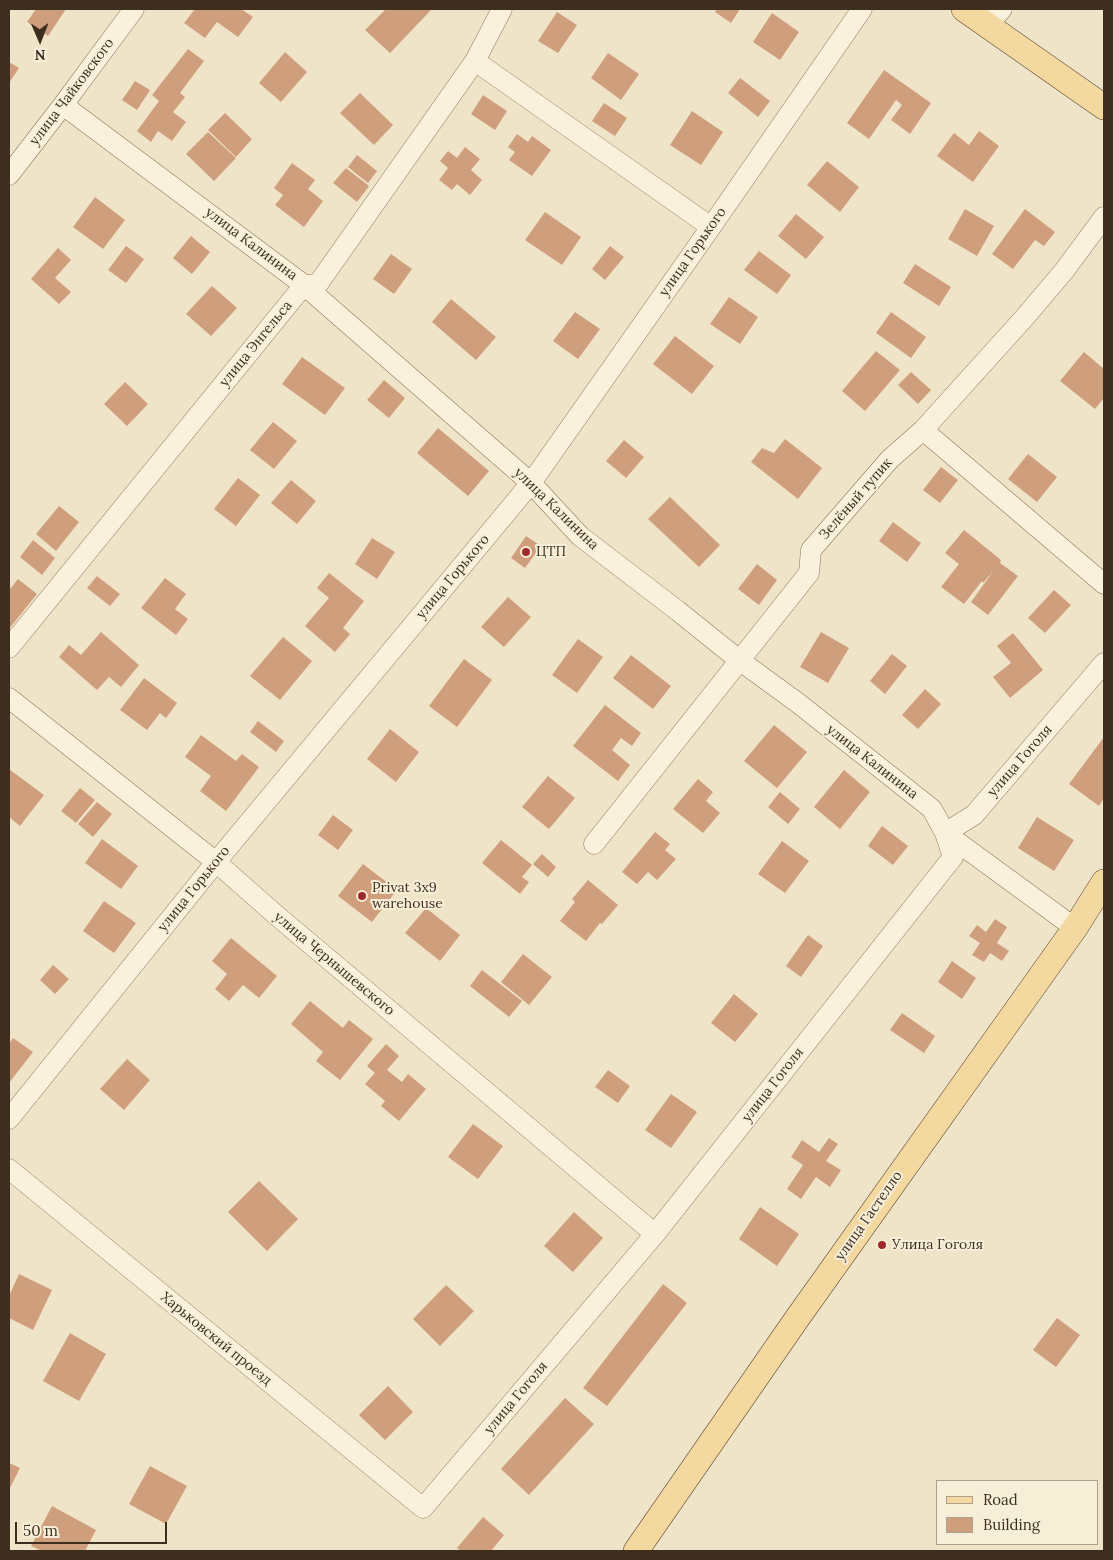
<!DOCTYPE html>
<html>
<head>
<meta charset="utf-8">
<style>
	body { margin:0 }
	#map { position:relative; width:1113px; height:1560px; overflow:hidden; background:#f0e4c8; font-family:Lora,serif }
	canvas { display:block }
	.frame { position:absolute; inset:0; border:10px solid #3d2e20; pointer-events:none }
	.legend { position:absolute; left:936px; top:1480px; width:162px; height:65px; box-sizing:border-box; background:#f7eed8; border:1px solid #ada18e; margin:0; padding:6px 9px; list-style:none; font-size:15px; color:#3d2e20 }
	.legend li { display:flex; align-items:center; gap:10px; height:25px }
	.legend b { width:25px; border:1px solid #ada18e }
	.north { position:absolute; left:15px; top:15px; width:50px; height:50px; -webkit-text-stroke:4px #f7eed8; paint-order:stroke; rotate:179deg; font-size:14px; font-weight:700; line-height:20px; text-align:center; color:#3d2e20 }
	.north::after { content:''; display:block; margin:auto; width:18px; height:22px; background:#3d2e20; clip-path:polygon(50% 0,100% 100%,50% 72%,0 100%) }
	.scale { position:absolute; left:15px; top:1522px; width:152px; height:22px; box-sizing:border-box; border:2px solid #3d2e20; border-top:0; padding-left:6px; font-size:15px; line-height:18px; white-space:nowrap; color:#3d2e20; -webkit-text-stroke:4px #f7eed8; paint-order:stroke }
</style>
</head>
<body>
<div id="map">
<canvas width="1113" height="1560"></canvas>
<div class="frame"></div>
<ul class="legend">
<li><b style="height:6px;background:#f3d9a0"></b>Road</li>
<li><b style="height:14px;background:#cf9f7d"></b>Building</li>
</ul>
<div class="north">N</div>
<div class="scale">50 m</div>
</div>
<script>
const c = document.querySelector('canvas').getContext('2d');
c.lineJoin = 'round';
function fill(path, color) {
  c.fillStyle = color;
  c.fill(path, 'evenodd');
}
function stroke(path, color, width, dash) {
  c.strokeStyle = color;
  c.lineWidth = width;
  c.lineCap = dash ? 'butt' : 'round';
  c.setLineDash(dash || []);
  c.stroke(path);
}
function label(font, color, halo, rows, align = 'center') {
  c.font = font + ' Lora,serif';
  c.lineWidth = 4;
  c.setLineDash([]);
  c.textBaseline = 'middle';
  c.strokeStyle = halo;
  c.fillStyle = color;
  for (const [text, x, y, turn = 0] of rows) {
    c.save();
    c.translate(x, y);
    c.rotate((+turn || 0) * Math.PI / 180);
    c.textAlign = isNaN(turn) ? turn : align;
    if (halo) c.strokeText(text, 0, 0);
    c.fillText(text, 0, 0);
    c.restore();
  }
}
fill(new Path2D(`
	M 36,9 L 66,9 L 48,36 L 27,22 Z
	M 195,9 L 241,9 L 253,17 L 238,37 L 217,22 L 205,38 L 184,23 Z
	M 386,9 L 432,9 L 390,53 L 365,30 Z
	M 717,9 L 740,9 L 731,23 L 715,12 Z
	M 557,12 L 577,25 L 558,53 L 538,41 Z
	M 772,13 L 799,32 L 780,60 L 753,42 Z
	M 188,49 L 204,61 L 180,93 L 185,97 L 173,112 L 186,122 L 172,141 L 158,131 L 151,142 L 137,131 L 159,101 L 152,95 Z
	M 285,52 L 307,72 L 281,102 L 259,83 Z
	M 608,53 L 639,74 L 621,100 L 591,78 Z
	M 9,62 L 19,68 L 9,83 Z
	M 884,70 L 931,103 L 910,134 L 891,120 L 902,105 L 896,100 L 869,139 L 847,123 Z
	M 740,78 L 770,101 L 758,117 L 728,93 Z
	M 135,81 L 150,90 L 137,110 L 122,100 Z
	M 360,93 L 393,125 L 374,145 L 340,113 Z
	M 483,95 L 507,111 L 495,130 L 471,114 Z
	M 604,103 L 627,118 L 615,136 L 592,121 Z
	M 692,111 L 723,132 L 701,165 L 670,145 Z
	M 225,113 L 252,139 L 236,157 L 208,130 Z
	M 979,131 L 999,146 L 973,182 L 937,156 L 954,133 L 969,145 Z
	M 208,132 L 236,158 L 214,181 L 186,154 Z
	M 517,134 L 528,142 L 532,136 L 551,150 L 532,176 L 509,160 L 515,152 L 508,147 Z
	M 465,147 L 480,159 L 471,170 L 482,180 L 470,195 L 457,184 L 452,190 L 439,180 L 448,168 L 440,161 L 448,151 L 457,158 Z
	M 357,155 L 377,171 L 368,183 L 348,167 Z
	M 827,161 L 859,187 L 840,212 L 807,185 Z
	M 292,163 L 315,180 L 308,189 L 323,201 L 304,227 L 275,205 L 283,195 L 274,188 Z
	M 346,168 L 369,186 L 357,202 L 333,183 Z
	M 95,197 L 125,220 L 103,249 L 73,227 Z
	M 965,209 L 994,226 L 977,256 L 948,239 Z
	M 1025,209 L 1055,232 L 1044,246 L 1035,240 L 1013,269 L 992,254 Z
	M 545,212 L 581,237 L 562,265 L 525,240 Z
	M 796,214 L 824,237 L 806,259 L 778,236 Z
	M 191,236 L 210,252 L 192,274 L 173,258 Z
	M 126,246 L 144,259 L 126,283 L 108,270 Z
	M 610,246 L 624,257 L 605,280 L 592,269 Z
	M 58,248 L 71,260 L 55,278 L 71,292 L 59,304 L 31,279 Z
	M 759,251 L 791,275 L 777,294 L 744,270 Z
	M 391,254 L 412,269 L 394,294 L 373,279 Z
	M 915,264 L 951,287 L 939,306 L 903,283 Z
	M 212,286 L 237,308 L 211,336 L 186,314 Z
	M 729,297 L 758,317 L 740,344 L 710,324 Z
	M 451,299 L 496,337 L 476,360 L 432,322 Z
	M 575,312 L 600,329 L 578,359 L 553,341 Z
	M 891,312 L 926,337 L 911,358 L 876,333 Z
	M 675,336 L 714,366 L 692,394 L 653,364 Z
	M 876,351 L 900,370 L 865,411 L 842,391 Z
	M 1084,352 L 1104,369 L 1104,398 L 1095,409 L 1060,381 Z
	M 302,357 L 345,388 L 325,415 L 282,384 Z
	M 911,372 L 931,390 L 918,404 L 898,385 Z
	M 384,380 L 405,398 L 389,418 L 367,400 Z
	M 125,382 L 148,404 L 127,426 L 104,404 Z
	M 273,422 L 297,441 L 274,469 L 250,450 Z
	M 438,428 L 489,471 L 468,496 L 417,453 Z
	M 785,439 L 822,468 L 798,499 L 751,462 L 762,448 L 774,453 Z
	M 624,440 L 644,457 L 626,478 L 606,461 Z
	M 1028,454 L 1057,477 L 1037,502 L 1008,479 Z
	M 941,467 L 958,480 L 940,503 L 923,490 Z
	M 238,478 L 260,495 L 236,526 L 214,509 Z
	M 291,480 L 316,501 L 297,524 L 271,503 Z
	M 670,497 L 720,545 L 699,567 L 648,519 Z
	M 59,506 L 79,522 L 56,551 L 36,534 Z
	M 893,522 L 921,543 L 907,562 L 879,541 Z
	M 964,530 L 1001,560 L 1000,563 L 1018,576 L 988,615 L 971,602 L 994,570 L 983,583 L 982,581 L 964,604 L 941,587 L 959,564 L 945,553 Z
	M 526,536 L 541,546 L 525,568 L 511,558 Z
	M 372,538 L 395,552 L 377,579 L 355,564 Z
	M 33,540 L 55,558 L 42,575 L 20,557 Z
	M 757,564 L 777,580 L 759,605 L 738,589 Z
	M 329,573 L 364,601 L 343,628 L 350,634 L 335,652 L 305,626 L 329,598 L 317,588 Z
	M 97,576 L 120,594 L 110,606 L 87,588 Z
	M 165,578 L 186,594 L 175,609 L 188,619 L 176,635 L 141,608 Z
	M 18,579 L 37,594 L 9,629 L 9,588 L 10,589 Z
	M 1054,590 L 1071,605 L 1045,633 L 1028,618 Z
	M 508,597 L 531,617 L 504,647 L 481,627 Z
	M 101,632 L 139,665 L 121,687 L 109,677 L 97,690 L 59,657 L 69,645 L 81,655 Z
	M 821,632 L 849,648 L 828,683 L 800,667 Z
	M 1013,633 L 1043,670 L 1010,698 L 993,677 L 1011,663 L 997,646 Z
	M 283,637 L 312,661 L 280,700 L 250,676 Z
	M 578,639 L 603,657 L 577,693 L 552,675 Z
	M 892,654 L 907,666 L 885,694 L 870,681 Z
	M 631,655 L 671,686 L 653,709 L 613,678 Z
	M 464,659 L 492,680 L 457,727 L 429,706 Z
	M 144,678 L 177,703 L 166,718 L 160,713 L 147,730 L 120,710 Z
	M 925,689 L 941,704 L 918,729 L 902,715 Z
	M 605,705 L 641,733 L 632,746 L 621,738 L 612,750 L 630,765 L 618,781 L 573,746 Z
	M 258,721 L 284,741 L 276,752 L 250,732 Z
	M 774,725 L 807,752 L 777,788 L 744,761 Z
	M 390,729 L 419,752 L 396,782 L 367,759 Z
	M 201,735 L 236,761 L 242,754 L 259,767 L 226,811 L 200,791 L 211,776 L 185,757 Z
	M 1104,737 L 1104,798 L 1099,806 L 1069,784 Z
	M 9,769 L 44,795 L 20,826 L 9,817 Z
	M 844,770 L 870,792 L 840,829 L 814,807 Z
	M 548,776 L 575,798 L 549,829 L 522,807 Z
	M 698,779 L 713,792 L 706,801 L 720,813 L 703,833 L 673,809 Z
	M 80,788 L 95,800 L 76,823 L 61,811 Z
	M 780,792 L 800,809 L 788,824 L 768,807 Z
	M 97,802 L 112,814 L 93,837 L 78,824 Z
	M 333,815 L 353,830 L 338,850 L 318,835 Z
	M 1037,817 L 1074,840 L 1054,871 L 1018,848 Z
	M 882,826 L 908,846 L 893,865 L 868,846 Z
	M 655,832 L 670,844 L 665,850 L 676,859 L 657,880 L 648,872 L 637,884 L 622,872 Z
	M 102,839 L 138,866 L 121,889 L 85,863 Z
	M 501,840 L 532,865 L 522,877 L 529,882 L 520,894 L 482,863 Z
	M 782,841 L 809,861 L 785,893 L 758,874 Z
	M 542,854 L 556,867 L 548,877 L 533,864 Z
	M 363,864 L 397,890 L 372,922 L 338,896 Z
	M 588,880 L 618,905 L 602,924 L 600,923 L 586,941 L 560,921 L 575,902 L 572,899 Z
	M 104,901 L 136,923 L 114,953 L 83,931 Z
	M 426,908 L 460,935 L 440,961 L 405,933 Z
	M 995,919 L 1007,927 L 997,943 L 1009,951 L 1002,961 L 990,953 L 984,962 L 972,955 L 980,943 L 969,936 L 977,925 L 986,932 Z
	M 808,935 L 823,946 L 801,977 L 786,966 Z
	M 231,938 L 277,976 L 259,998 L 243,985 L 229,1001 L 215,989 L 227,974 L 212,961 Z
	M 523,954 L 552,977 L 529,1005 L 501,982 Z
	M 952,961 L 976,978 L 962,999 L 938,982 Z
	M 53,965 L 69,979 L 55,994 L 40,980 Z
	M 482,970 L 522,1001 L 509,1017 L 470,986 Z
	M 734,994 L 758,1014 L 735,1042 L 711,1023 Z
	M 310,1001 L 343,1028 L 349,1020 L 373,1039 L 340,1080 L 316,1061 L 323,1052 L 291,1024 Z
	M 902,1013 L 935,1036 L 924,1053 L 890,1030 Z
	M 13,1038 L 33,1052 L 9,1083 L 9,1044 Z
	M 386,1044 L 399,1056 L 387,1070 L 402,1082 L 408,1074 L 426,1089 L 399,1121 L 381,1106 L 385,1101 L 365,1084 L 375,1073 L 367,1066 Z
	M 127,1059 L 150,1080 L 124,1110 L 100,1089 Z
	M 608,1070 L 630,1086 L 618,1103 L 595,1087 Z
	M 671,1094 L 697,1112 L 671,1148 L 645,1130 Z
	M 473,1124 L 503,1146 L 478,1179 L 448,1157 Z
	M 829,1138 L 838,1144 L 826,1161 L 841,1170 L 830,1187 L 816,1177 L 801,1199 L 787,1189 L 803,1165 L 791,1157 L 802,1140 L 819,1152 Z
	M 259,1181 L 298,1219 L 267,1251 L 228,1212 Z
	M 760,1207 L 799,1234 L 777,1266 L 739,1239 Z
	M 574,1212 L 603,1238 L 573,1272 L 544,1246 Z
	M 19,1274 L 52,1290 L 33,1330 L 9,1318 L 9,1296 Z
	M 663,1284 L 687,1303 L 607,1406 L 583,1388 Z
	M 446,1285 L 474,1311 L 440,1346 L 413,1319 Z
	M 1057,1318 L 1080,1335 L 1056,1367 L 1033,1350 Z
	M 70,1333 L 106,1354 L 79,1401 L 43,1381 Z
	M 388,1386 L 413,1412 L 385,1440 L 359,1415 Z
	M 565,1398 L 594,1424 L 529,1495 L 501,1469 Z
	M 9,1463 L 20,1468 L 9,1490 Z
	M 150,1466 L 187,1486 L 166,1524 L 129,1504 Z
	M 52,1506 L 96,1530 L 85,1551 L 42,1551 L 31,1546 Z
	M 483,1517 L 504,1535 L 491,1551 L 461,1551 L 457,1548 Z`), '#cf9f7d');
const minor = new Path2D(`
	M 988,25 L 1002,9
	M 475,61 L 711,227
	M 63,105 L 304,285 L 531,483 L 580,536 L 678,611 L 739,660 L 798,703 L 932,809 L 945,833 L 1075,928
	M 9,175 L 63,105 L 134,9
	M 923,430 L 1104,584
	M 9,648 L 304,285 L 318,284 L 475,61 L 502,9
	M 9,698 L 216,862 L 276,915 L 655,1234
	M 594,844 L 809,573 L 811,550 L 890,459 L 923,430 L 1025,317 L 1064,271 L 1104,217
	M 9,1119 L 216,862 L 531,483 L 711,227 L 862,9
	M 9,1169 L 423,1508 L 655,1234 L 953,857 L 945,833 L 974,815 L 1104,663`);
const major = new Path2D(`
	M 964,9 L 1104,107
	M 636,1551 L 796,1320 L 1075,928 L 1104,882`);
stroke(minor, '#8d765c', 21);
stroke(major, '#5b4430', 26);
stroke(minor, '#faf1dc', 20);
stroke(major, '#f3d9a0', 25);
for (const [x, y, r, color] of [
	[526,552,5,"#9e2a2b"],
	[362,896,5,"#9e2a2b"],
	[882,1245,5,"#9e2a2b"]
]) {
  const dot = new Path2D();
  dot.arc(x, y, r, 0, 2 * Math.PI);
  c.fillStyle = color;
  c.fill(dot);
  stroke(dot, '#f7eed8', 2);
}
label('14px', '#3d2e20', '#f7eed8', [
	["улица Чайковского",72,92,-53],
	["улица Калинина",251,244,37],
	["улица Горького",693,252,-55],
	["улица Энгельса",256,344,-51],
	["Зелёный тупик",856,499,-49],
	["улица Калинина",556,509,44],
	["улица Горького",453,577,-50],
	["улица Гоголя",1020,761,-49],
	["улица Калинина",872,762,38],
	["улица Горького",194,889,-51],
	["улица Чернышевского",334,964,40],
	["улица Гоголя",773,1085,-52],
	["улица Гастелло",869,1216,-55],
	["Харьковский проезд",216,1339,39],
	["улица Гоголя",516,1398,-50]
]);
label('14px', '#3d2e20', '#f7eed8', [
	["ЦТП",536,552],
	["Privat 3x9",372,888],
	["warehouse",372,904],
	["Улица Гоголя",892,1245]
], 'left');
</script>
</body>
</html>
